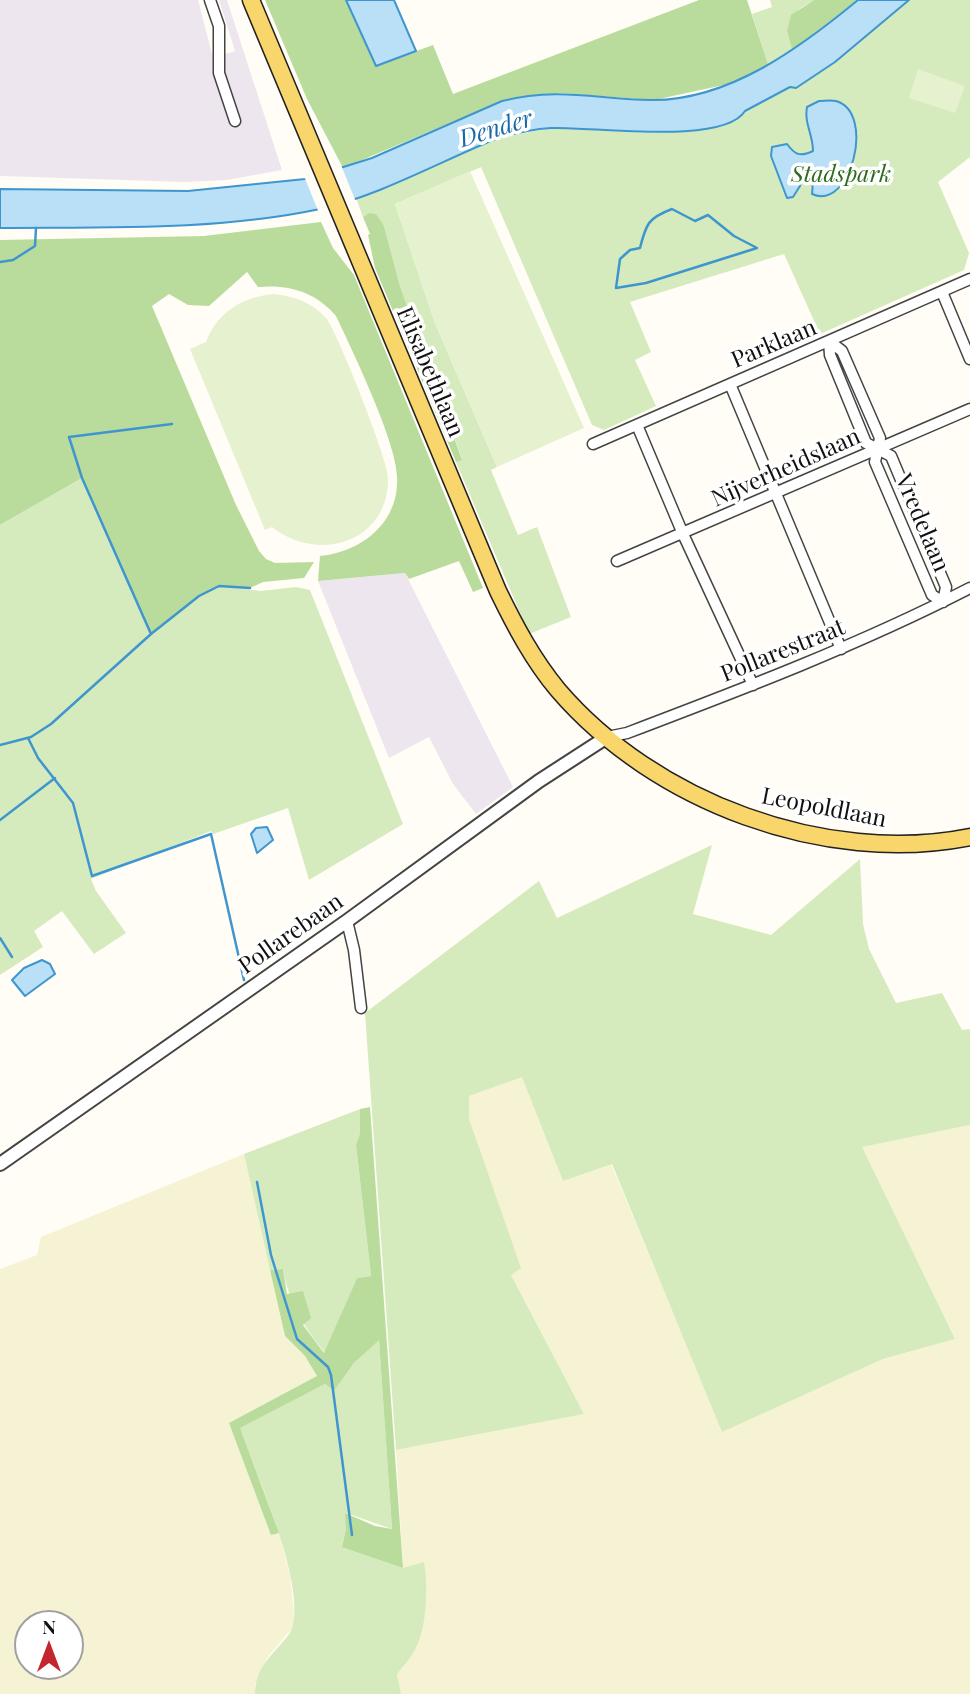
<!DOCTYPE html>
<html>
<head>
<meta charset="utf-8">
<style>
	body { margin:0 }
	#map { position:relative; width:970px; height:1694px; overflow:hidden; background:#fffdf5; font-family:"Playfair Display",serif }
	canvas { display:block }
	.north { position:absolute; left:14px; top:1610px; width:70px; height:70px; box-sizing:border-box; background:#fff; border:2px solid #a0a0a0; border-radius:50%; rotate:0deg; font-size:19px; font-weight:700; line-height:28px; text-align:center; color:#111 }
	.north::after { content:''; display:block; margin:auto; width:24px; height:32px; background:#c4262e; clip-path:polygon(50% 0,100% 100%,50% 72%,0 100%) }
</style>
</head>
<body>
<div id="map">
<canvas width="970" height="1694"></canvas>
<div class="north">N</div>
</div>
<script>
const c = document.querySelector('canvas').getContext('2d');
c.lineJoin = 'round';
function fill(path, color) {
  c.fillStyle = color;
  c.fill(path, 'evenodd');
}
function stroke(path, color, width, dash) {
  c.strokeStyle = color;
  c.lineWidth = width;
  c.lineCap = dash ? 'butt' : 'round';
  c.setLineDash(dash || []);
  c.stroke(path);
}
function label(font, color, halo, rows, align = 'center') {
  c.font = font + ' "Playfair Display",serif';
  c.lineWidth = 7;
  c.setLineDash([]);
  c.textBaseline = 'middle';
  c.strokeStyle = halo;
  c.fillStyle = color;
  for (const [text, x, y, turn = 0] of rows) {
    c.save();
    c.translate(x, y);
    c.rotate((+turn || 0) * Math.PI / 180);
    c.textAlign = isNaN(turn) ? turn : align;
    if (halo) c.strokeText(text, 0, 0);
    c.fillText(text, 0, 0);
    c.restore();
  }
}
fill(new Path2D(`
	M 0,0 L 198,0 L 213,58 L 235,51 L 219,0 L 227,0 L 282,170 L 227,180 L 184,182 L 0,176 Z
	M 405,573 L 513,787 L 476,814 L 453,784 L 429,737 L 389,758 L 318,581 Z`), '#eee6ef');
fill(new Path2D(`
	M 523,1076 L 563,1181 L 611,1164 L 723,1431 L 883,1359 L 955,1339 L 861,1147 L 970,1125 L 970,1694 L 401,1694 L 397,1674 L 417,1648 L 426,1579 L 403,1568 L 396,1450 L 584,1414 L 511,1275 L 469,1119 L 469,1096 Z
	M 244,1154 L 285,1336 L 305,1356 L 317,1376 L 271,1535 L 279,1533 L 290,1576 L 294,1610 L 293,1627 L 267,1658 L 255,1685 L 255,1694 L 0,1694 L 0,1269 L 37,1255 L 41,1237 ZM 28,1624 L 70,1624 L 70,1666 L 28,1666 Z`), '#f6f3d4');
fill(new Path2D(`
	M 770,0 L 814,0 L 799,9 L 787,31 L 792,50 L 768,64 L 752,14 L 772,7 Z
	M 909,0 L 970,0 L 970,157 L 938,182 L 969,253 L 964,270 L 820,334 L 784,254 L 630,302 L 651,352 L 635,360 L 656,406 L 604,430 L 592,425 L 481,167 L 395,204 L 435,323 L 497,467 L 491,470 L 518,535 L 537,527 L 571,617 L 529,634 L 456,462 L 462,459 L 400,286 L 384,226 L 369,213 L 363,217 L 356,198 L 498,138 L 552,128 L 649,133 L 714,127 L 790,87 L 796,88 L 835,62 Z
	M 82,478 L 151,633 L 199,596 L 219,586 L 261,591 L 296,587 L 310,590 L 403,824 L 309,880 L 288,808 L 213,834 L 211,831 L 91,879 L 96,891 L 126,933 L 94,954 L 62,911 L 34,931 L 43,947 L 0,975 L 0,525 Z
	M 712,845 L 693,914 L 771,935 L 860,859 L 863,924 L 869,949 L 896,1003 L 942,993 L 962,1030 L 970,1029 L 970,1125 L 862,1147 L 955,1339 L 883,1359 L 722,1432 L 612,1164 L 563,1181 L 522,1077 L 469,1096 L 469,1119 L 521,1268 L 511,1275 L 584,1414 L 396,1450 L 365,1013 L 539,881 L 557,918 Z
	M 360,1109 L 360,1133 L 356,1145 L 371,1276 L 357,1278 L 325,1353 C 303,1326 289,1303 283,1269 L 270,1270 L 244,1154 Z
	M 379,1339 L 392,1529 L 346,1513 L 346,1528 L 342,1546 L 403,1568 L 424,1562 C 428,1587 427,1623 417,1646 C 413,1656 403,1666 397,1674 L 401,1694 L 255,1694 C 255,1658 288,1646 293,1625 C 304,1579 256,1473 240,1428 L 325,1384 L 334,1391 L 354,1363 Z`), '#d5ebbd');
fill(new Path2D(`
	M 265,0 L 346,0 L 376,66 L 433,45 L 453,94 L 699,0 L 747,0 L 768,64 L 733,83 L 654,100 L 560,93 L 502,101 L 343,168 L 307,99 Z
	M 814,0 L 858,0 L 792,50 L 787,31 L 791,15 Z
	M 369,213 L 376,214 L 384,226 L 400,286 L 462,460 L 456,462 L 375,268 L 368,235 L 370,234 L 363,217 Z
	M 321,222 L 333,248 L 354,275 L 483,588 L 473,592 L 459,561 L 409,579 L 405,573 L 318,581 L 320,556 C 362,552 400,522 397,476 C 396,441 353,352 336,316 C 316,292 289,284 258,287 L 247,272 L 209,306 L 188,305 L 169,294 L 152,306 L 236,505 L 259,551 L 266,559 L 275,563 L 314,562 L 304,578 L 263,582 L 250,588 L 219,586 L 199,596 L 151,634 L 82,478 L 0,525 L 0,240 L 204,236 Z
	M 370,1107 L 403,1568 L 342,1547 L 346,1528 L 345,1513 L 375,1526 L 392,1529 L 379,1340 L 354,1363 L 334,1391 L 325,1384 L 240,1428 L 279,1533 L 271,1535 L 229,1423 L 317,1376 L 305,1356 L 285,1336 L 270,1270 L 283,1269 L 287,1294 L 303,1291 L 311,1318 L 303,1325 L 324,1353 L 357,1278 L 371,1276 L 356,1145 L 360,1133 L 360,1109 Z`), '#b9dc9c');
fill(new Path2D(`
	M 918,69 L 965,86 L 955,113 L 909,98 Z
	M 470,171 L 584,428 L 497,467 L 435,323 L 395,204 Z
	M 273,294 C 293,296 312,302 326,318 C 337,331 388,460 388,477 C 390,542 318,564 272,527 L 265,530 L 190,349 L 206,342 C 217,312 243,297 273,294 Z`), '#e6f2cf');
const water = new Path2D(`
	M 346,0 L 394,0 L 416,51 L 376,66 Z
	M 858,0 L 909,0 L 835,62 L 796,88 L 790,87 L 745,111 C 723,146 590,126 551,128 C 533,129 516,133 498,138 C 441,161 379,196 320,209 C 216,231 105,227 0,228 L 0,189 L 188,191 L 305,179 L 372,158 L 502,101 C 560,87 595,99 651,100 C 729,101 801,47 858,0 Z
	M 819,101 C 824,101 831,100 836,101 C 876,112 851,212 812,194 L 814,169 L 806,167 L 803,170 L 800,186 L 793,197 L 787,198 L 771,156 L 772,147 L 787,144 C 795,155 800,157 813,151 C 813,134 804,124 807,107 Z
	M 267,827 L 273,840 L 257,853 L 251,834 L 256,828 Z
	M 42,960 L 50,964 L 55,974 L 25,996 L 12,980 L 24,968 Z`);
fill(water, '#b9e0f7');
stroke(water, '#3f96cf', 2);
fill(new Path2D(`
	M 341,165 L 356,202 L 319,213 L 304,176 Z`), '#fffdf5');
stroke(new Path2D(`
	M 672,209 L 695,221 L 708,215 L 734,236 L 757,248 L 646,283 L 616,288 L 620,259 L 630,250 L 640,248 C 646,224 648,218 672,209 Z
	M 0,262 L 13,260 L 35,246 L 36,228
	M 151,634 L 82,478 L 69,437 L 172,424
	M 28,738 L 38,758 L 73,803 L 92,876 L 211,834 L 244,980
	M 0,745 L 31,737 L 51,724 L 151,634 L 199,596 L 219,586 L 250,588
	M 0,820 L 55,778
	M 0,938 L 12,957
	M 257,1182 L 271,1255 L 297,1339 L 328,1367 L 331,1375 L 352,1535`), '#3f96cf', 2.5);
const minor = new Path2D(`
	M 210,0 L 219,26 L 219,73 L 235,121
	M 942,292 L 970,359
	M 829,341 L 830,355 L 866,443 L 891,456 L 946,587 L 943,602 L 932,595 L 875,462 L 880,438 L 842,351 L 829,341
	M 730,384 L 841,649
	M 637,425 L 683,534 L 753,685
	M 593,444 L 970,279
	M 617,561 L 970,409
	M 607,737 L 627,733 C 743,689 859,645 970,588
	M 347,921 L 354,950 L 361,1008`);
const tertiary = new Path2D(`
	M 0,1164 L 347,921 L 539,781 L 607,737`);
const primary = new Path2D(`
	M 251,0 L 498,591 C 515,626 533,660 558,690 C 654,802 825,866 970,837`);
stroke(minor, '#444', 13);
stroke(tertiary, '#444', 16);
stroke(primary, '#222', 19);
stroke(minor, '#fff', 10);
stroke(tertiary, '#fff', 12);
stroke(primary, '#f9d66b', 16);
label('italic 23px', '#2f6b1f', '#fff', [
	["Stadspark",841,175]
]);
label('23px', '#111', '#fff', [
	["Parklaan",774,344,-23],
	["Elisabethlaan",430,372,67],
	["Nijverheidslaan",786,468,-24],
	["Vredelaan",922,523,67],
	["Pollarestraat",783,651,-22],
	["Leopoldlaan",824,808,11],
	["Pollarebaan",291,934,-35]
]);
label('italic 24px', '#1768a6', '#fff', [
	["Dender",496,129,-17]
]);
</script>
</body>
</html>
